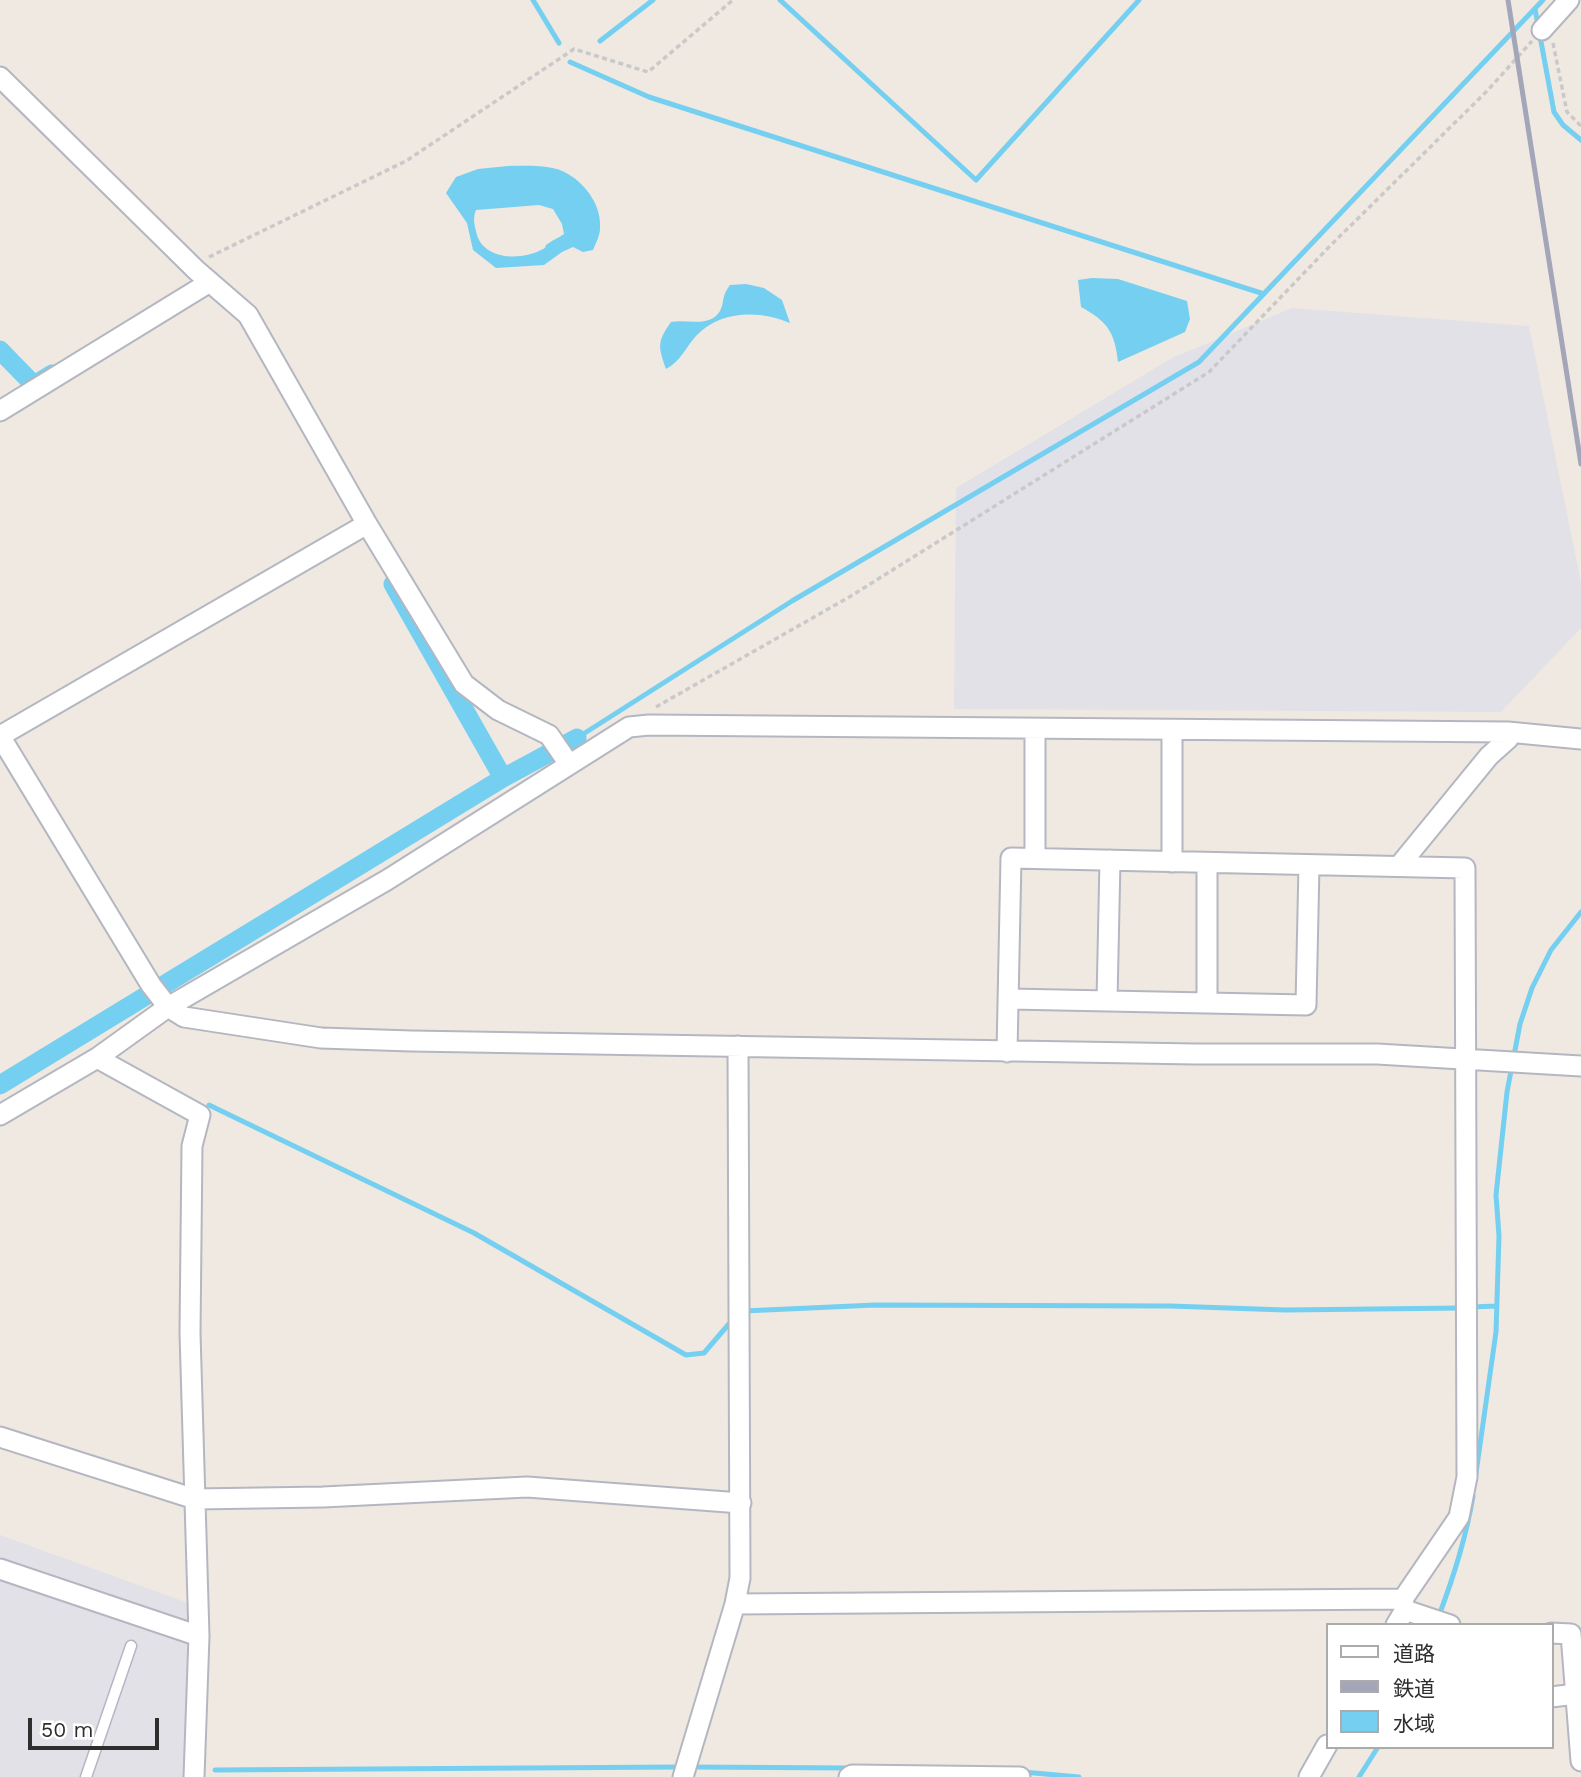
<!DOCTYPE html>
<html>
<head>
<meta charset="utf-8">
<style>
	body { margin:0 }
	#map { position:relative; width:1581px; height:1777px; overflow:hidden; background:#efe9e1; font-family:"Work Sans","Noto Sans JP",sans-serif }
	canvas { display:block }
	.legend { position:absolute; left:1326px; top:1623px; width:228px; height:126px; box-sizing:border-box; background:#fff; border:2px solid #ababab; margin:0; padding:9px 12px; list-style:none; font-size:21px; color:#2e2e2e }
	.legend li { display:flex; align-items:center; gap:14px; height:35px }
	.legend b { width:35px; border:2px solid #ababab }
	.scale { position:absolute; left:28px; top:1718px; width:131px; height:32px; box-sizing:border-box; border:4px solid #2e2e2e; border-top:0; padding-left:9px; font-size:21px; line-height:24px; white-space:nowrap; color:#2e2e2e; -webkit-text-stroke:5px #fff; paint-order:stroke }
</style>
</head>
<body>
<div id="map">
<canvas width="1581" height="1777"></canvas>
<ul class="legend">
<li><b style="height:9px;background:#fff"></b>道路</li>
<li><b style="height:9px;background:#a3a6b8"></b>鉄道</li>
<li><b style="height:19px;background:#75cff0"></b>水域</li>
</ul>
<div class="scale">50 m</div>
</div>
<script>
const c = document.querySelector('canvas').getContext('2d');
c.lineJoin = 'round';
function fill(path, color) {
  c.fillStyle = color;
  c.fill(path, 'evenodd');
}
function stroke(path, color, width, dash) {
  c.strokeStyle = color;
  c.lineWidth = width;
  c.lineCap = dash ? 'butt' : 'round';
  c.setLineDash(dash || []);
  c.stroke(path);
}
fill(new Path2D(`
	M 1292,308 L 1529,326 L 1581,583 L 1581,628 L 1501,712 L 954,709 L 956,488 L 1172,358 Z
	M 0,1535 L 188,1603 L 190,1777 L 0,1777 Z`), '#e3e1e8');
fill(new Path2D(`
	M 508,166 C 527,166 552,164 568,174 C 587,185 602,207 600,229 C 600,235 596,243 593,250 L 583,252 L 573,247 L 562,252 L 544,265 L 496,268 L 473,250 L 467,223 L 446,193 L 456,177 L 478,169 ZM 539,205 L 553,209 L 562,224 L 564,234 C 559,238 554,239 549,243 C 542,247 549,247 541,250 C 520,261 481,260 476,231 C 474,223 473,218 476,210 Z
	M 1092,278 L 1118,279 L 1187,301 L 1190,319 L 1185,332 L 1118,362 C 1115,332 1107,321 1081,307 L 1078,280 Z
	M 746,284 L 764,288 L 782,300 L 790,323 C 760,310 720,310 696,336 C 686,347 680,362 666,369 C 658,346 657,342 671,322 C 687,319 710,328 720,311 C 725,301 721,297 730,285 Z`), '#75cff0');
stroke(new Path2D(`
	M 533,0 L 559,43
	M 780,0 L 976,180 L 1139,0
	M 1535,9 L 1554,112 L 1563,125 L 1581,140
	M 600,41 L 653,0
	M 570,62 L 649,97 L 1264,294
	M 577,738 L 792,601 L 1199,362 L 1543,0
	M 209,1105 L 474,1233 L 686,1355 L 704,1353 L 734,1318
	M 1472,1307 L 1496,1306
	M 744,1311 L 875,1305 L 1170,1306 L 1285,1310 L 1462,1308
	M 1475,1480 L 1496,1332 L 1499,1236 L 1496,1195 L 1507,1092 L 1520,1024 L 1532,988 L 1551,950 L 1581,912
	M 1438,1618 C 1453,1579 1466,1538 1473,1496
	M 690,1767 L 852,1768
	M 215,1770 L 680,1767
	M 1023,1772 L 1079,1777
	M 1359,1777 L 1378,1747`), '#75cff0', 5);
stroke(new Path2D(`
	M 0,350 L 34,385 L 52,374
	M 393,584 L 503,778
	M 0,1085 L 503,778 L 577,738`), '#75cff0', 19);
const service = new Path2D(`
	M 86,1777 L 131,1646`);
const minor = new Path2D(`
	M 1542,30 L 1569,0
	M 0,77 L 196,270 L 248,315 L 367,524 L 464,684 L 498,710 L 549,735 L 569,764
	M 0,411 L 210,282
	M 0,736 L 151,985 L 168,1007 L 184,1017 L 321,1038 L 411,1041 L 1196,1054 L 1377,1054 L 1581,1066
	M 0,736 L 367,524
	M 1035,857 L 1035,729
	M 1172,862 L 1172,730
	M 1399,866 L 1489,756 L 1508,739 L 1508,732
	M 1010,999 L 1306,1005 L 1309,865
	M 1107,1001 L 1110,860
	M 1207,1003 L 1207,863
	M 1007,1052 L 1011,858 L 1465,868 L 1467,1477 L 1459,1517 L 1403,1599 L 1405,1610 L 1396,1625
	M 97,1058 L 200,1115 L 192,1146 L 190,1333 L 199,1636 L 194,1777
	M 0,1115 L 97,1058 L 168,1007 L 387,880 L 629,727 L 649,725 L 1508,732 L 1581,739
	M 0,1437 L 195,1499 L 323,1497 L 527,1487 L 741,1503
	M 0,1569 L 199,1636
	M 735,1604 L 1403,1599
	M 1405,1610 L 1450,1625
	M 1551,1633 L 1571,1634 L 1581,1761
	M 1551,1697 L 1576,1694
	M 683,1777 L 735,1604 L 740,1578 L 738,1046
	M 849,1777 L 852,1775 L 1020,1777
	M 1309,1777 L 1327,1745`);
stroke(service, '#b4b7c1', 13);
stroke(minor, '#b4b7c1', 23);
stroke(new Path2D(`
	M 1553,43 L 1567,112 L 1581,126
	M 209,257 L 406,161 L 574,49 L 648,72 L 733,0
	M 656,707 L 851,596 L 1209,372 L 1328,248 L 1488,90 L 1532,41`), '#c9c9c9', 3.5, [5, 3.5]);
stroke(service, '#fff', 10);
stroke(minor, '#fff', 19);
stroke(new Path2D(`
	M 1508,0 L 1581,464`), '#a3a6b8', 5);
</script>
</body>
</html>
